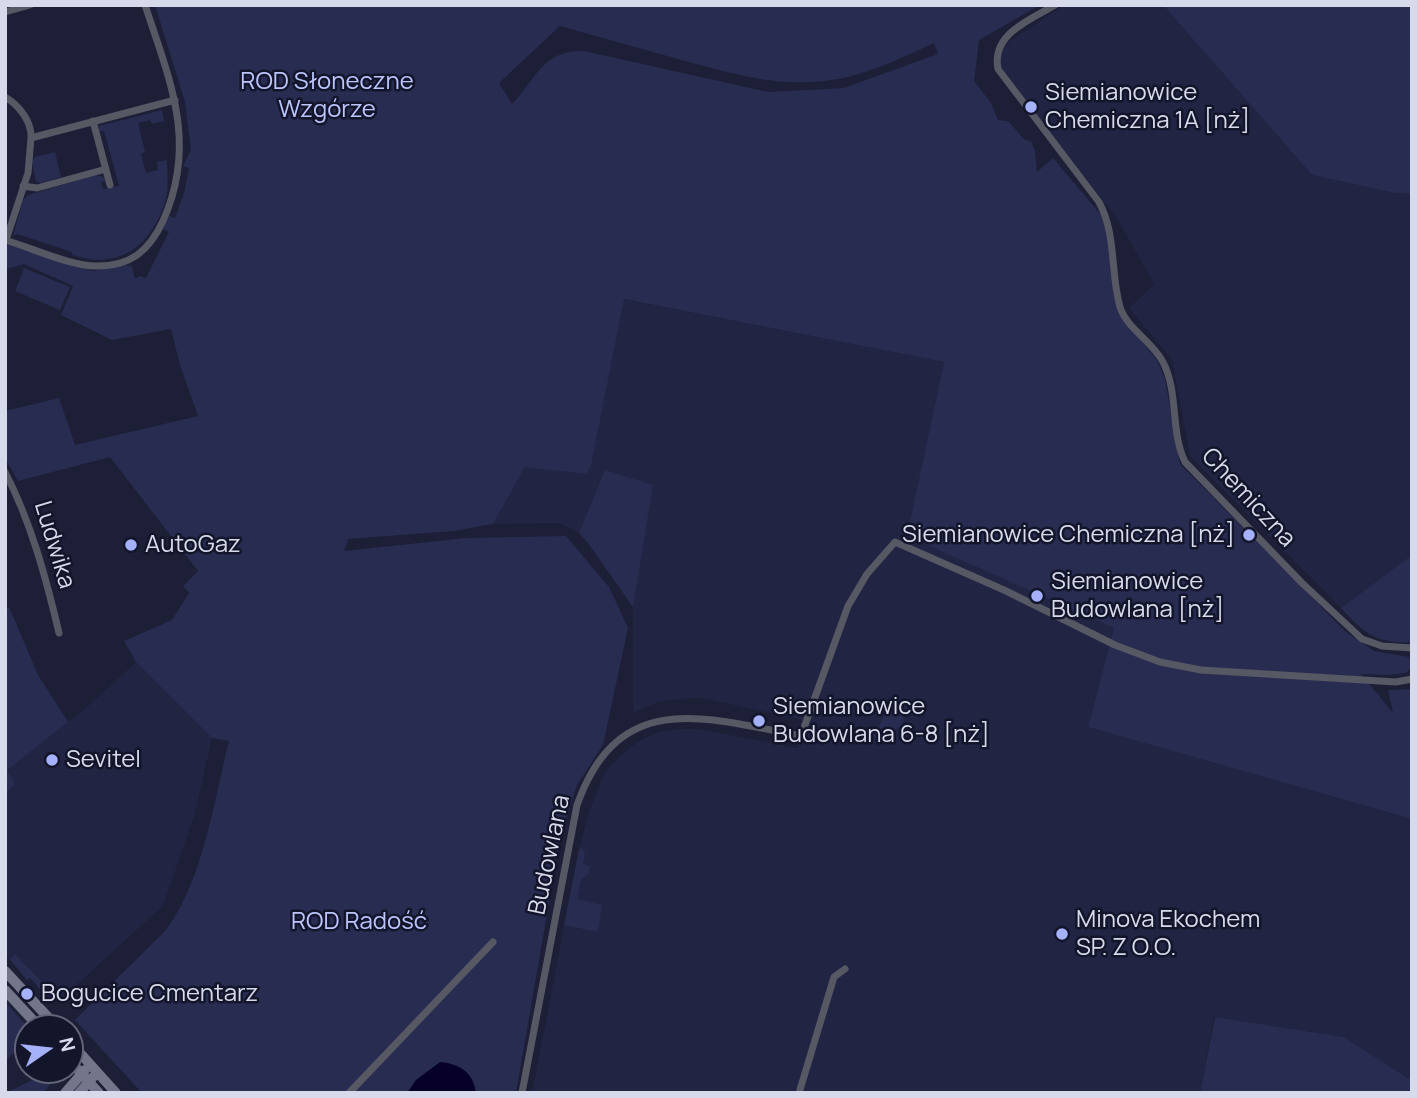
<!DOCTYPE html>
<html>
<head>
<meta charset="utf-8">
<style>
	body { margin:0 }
	#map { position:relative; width:1417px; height:1098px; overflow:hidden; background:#1c1f36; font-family:Manrope,sans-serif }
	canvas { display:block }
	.frame { position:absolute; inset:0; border:7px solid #d7daea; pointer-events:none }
	.north { position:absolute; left:14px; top:1014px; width:70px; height:70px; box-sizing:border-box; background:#13152b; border:2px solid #616477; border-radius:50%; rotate:76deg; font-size:19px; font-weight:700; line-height:28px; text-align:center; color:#d7daea }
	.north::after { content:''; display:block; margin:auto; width:24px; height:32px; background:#a6b1fc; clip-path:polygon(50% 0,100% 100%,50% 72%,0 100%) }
</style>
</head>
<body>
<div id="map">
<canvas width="1417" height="1098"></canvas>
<div class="frame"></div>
<div class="north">N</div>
</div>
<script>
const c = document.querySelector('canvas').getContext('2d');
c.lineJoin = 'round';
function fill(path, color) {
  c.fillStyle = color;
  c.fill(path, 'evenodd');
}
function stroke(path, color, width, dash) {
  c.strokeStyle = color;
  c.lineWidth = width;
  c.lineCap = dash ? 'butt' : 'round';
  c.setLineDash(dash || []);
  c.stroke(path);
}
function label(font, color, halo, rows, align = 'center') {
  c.font = font + ' Manrope,sans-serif';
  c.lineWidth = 5;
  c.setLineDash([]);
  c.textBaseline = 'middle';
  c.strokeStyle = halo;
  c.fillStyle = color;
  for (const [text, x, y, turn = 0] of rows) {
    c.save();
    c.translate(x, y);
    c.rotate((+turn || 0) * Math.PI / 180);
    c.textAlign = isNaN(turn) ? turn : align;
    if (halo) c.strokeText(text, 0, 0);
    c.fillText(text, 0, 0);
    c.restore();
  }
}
fill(new Path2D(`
	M 1064,5 L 1163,5 L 1312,175 L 1395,193 L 1412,194 L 1412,555 L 1341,608 L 1190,456 L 1172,360 L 1129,308 L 1154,284 L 1116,217 L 1013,86 L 1001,66 L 999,54 L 1010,41 Z
	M 623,299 L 944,362 L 908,536 L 1114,628 L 1088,727 L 1412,819 L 1412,1069 L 1409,1080 L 1344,1037 L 1214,1017 L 1200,1093 L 532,1093 L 579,849 L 590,809 L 605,772 L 618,758 L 640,740 L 660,732 L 679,729 L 699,729 L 797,748 L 802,720 L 697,697 L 658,702 L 633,713 L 633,607 L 588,543 L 579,533 L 559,523 L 493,524 L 525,467 L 591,466 Z
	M 136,662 L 212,738 L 195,814 L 163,906 L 60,1000 L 16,955 L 10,959 L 5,954 L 5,793 L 15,784 L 6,770 L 87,707 Z`), '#212442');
fill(new Path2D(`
	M 155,5 L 1040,5 L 979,40 L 974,81 L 991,103 L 998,120 L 1008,121 L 1025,140 L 1031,141 L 1035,151 L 1037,172 L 1053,158 L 1101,215 L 1108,239 L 1119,314 L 1157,360 L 1165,379 L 1180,464 L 1346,632 L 1374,651 L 1409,657 L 1411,667 L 1406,673 L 1389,675 L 1361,674 L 1393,713 L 1388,690 L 1412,689 L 1412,819 L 1088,727 L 1114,628 L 907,536 L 944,362 L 624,299 L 591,466 L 586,474 L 525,467 L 493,524 L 454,531 L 348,539 L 344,551 L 466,538 L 566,536 L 609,587 L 628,628 L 603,745 L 577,785 L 560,839 L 516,1093 L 142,1093 L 75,1020 L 165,931 C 203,882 214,800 229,741 L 212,738 L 136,662 L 124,641 L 172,620 L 189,593 L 183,586 L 198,571 L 110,457 L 18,481 L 5,458 L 5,411 L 59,398 L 75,445 L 198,416 L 180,365 L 171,329 L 112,340 L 61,315 L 73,286 L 24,264 L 7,269 L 5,244 L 93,271 L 127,265 L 132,267 L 135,279 L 140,276 L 146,278 L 169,232 L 163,229 L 169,216 L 175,218 L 185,190 L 189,168 L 183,166 L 191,150 L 185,102 ZM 560,26 C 599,37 639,48 678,59 C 727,72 773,87 824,81 C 862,77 900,59 934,43 L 938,54 L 844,88 L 768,92 L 584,51 C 542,50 537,78 512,104 L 499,83 Z
	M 1163,5 L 1412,5 L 1412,194 L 1395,193 L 1312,175 Z
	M 162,110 L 164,121 L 152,124 L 150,120 L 138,123 L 145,152 L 141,154 L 146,173 L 158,170 L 157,162 L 167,160 C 167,172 169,187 166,198 C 153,245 120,271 72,255 L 72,252 L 17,234 L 13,236 L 23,200 L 28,195 L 96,175 L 103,177 L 106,181 L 101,182 L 103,189 L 119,186 L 104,131 L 99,131 L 99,126 Z
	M 55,152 L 61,177 L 42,183 L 36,182 L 32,161 L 35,157 Z
	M 24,268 L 70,287 L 60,310 L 15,291 Z
	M 605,470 L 653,485 L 633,607 L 588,543 L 579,533 Z
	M 1412,555 L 1412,642 C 1375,644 1364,633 1341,608 Z
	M 9,607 L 38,675 L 68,722 L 7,770 L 15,784 L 5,793 L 5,610 Z
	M 893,709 L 900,710 L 903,715 L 903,725 L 875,739 L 874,735 L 886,713 Z
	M 582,848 L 585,854 L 583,864 L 590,866 L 589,874 L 581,879 L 577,899 L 602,905 L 598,932 L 564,925 L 579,849 Z
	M 5,954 L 10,959 L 15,954 L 56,996 L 49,1002 L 39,992 L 41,990 L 30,978 L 27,980 Z
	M 5,1002 L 29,1028 L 28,1040 L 5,1061 Z
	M 1215,1017 L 1344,1037 L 1409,1079 L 1412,1069 L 1412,1093 L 1200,1093 Z
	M 52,1070 L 56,1070 L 54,1080 L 43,1093 L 6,1093 Z`), '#292c51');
fill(new Path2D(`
	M 440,1062 C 460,1064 473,1072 476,1093 L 407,1093 L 416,1080 Z`), '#060029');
stroke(new Path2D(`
	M 1055,5 C 1030,20 991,34 998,69 L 1099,202 C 1117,236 1110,272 1120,307 C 1127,329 1153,342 1163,362 C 1179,393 1170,431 1185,462 L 1302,583 L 1362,639 L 1382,646 L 1412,648
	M 5,12 L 30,5
	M 5,97 C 19,105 32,122 31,138
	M 93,121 L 110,185
	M 23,186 L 37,188 L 106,169
	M 5,240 C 32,248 70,266 97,266 C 131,266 149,251 163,221 C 198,143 170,81 145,5
	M 6,240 L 28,173 L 31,138 L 175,100
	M 5,472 C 31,522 46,578 59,633
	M 349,1093 L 493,942
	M 522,1093 L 577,805 C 619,687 706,718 801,736 L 848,606 L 867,574 L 895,542 L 1004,590 L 1115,645 L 1160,662 L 1201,670 L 1396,682 L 1412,679
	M 799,1093 L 834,977 L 845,969`), '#565864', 7);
stroke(new Path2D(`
	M 5,971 L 58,1028
	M 5,990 L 40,1028
	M 70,1042 L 116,1093
	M 70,1061 L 99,1093
	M 65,1093 L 85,1070
	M 79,1093 L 93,1077`), '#73768a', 10);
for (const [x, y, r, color] of [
	[1031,107,7,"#a6b1fc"],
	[1249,535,7,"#a6b1fc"],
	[131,545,7,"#a6b1fc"],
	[1037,596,7,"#a6b1fc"],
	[759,721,7,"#a6b1fc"],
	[52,760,7,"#a6b1fc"],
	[1062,934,7,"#a6b1fc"],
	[27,994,7,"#a6b1fc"]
]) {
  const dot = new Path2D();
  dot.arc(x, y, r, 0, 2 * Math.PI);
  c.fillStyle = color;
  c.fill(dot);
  stroke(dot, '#13152b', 2.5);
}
label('24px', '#bbc4fd', '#13152b', [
	["ROD Słoneczne",327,82],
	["Wzgórze",327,110],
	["ROD Radość",359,922]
]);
label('24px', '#d7daea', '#13152b', [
	["Siemianowice",1045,93],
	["Chemiczna 1A [nż]",1045,121],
	["Siemianowice Chemiczna [nż]",1235,535,"right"],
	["AutoGaz",145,545],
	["Siemianowice",1051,582],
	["Budowlana [nż]",1051,610],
	["Siemianowice",773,707],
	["Budowlana 6-8 [nż]",773,735],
	["Sevitel",66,760],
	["Minova Ekochem",1076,920],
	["SP. Z O.O.",1076,948],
	["Bogucice Cmentarz",41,994]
], 'left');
label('24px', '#d7daea', '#13152b', [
	["Chemiczna",1248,498,47],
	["Ludwika",54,545,73],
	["Budowlana",550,855,-78]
]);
</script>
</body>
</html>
